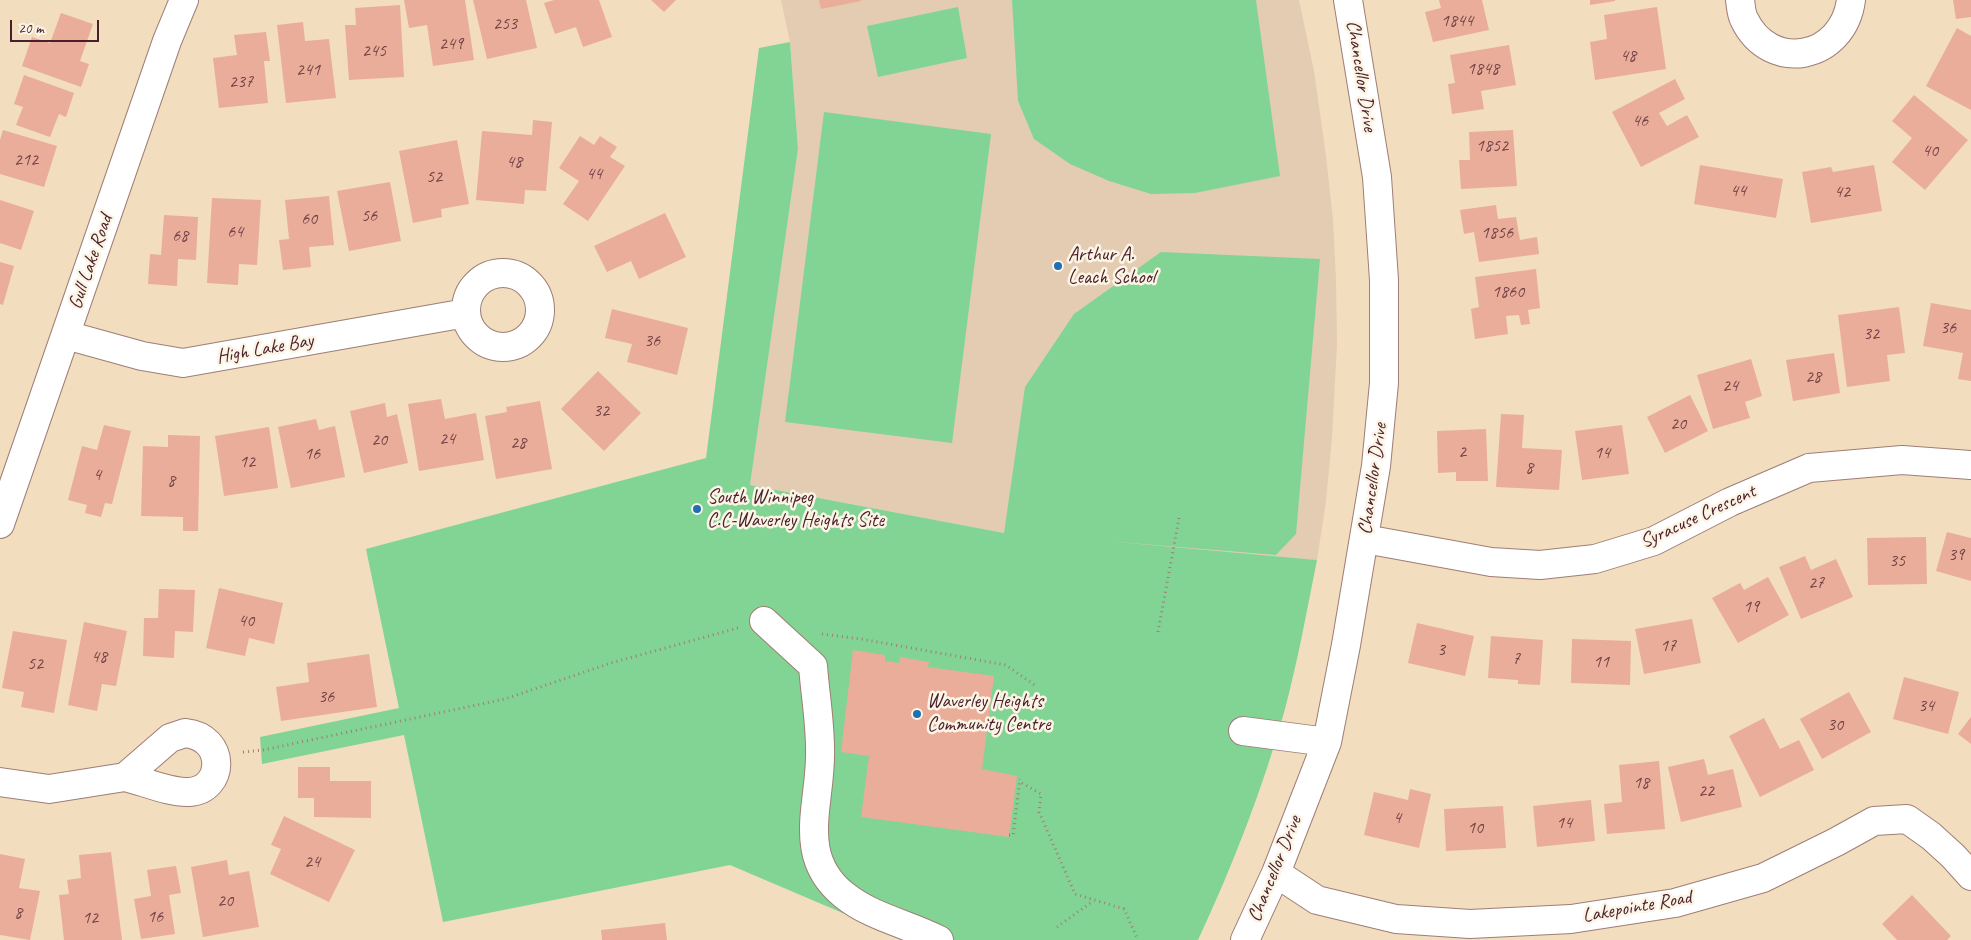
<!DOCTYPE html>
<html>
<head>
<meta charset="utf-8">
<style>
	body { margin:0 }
	#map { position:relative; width:1971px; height:940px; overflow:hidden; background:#f2ddbf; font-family:Caveat,sans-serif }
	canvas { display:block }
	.scale { position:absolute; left:10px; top:20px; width:89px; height:22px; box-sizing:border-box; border:2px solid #4a1f2b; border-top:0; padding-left:6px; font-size:15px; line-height:18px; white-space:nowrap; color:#4a1f2b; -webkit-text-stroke:4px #fcf5e5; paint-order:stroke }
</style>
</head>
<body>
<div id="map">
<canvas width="1971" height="940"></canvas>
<div class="scale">20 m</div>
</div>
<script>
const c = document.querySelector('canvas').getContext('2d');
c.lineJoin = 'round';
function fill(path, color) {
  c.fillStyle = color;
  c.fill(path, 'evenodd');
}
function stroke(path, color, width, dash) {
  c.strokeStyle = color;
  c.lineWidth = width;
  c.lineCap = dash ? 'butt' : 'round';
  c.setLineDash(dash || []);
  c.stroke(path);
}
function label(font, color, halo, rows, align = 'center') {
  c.font = font + ' Caveat,sans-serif';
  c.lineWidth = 5;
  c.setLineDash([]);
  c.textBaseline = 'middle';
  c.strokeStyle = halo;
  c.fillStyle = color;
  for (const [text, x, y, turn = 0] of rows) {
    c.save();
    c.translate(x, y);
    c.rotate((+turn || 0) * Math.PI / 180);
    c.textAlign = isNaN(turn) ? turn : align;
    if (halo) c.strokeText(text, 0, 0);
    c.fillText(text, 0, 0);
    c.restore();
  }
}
fill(new Path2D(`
	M 781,0 L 1299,0 L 1314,71 L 1326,156 L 1333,220 L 1336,280 L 1337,344 L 1332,437 L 1326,501 L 1317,560 L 1004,533 L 750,485 L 798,149 L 790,42 Z`), '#e3ccb2');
fill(new Path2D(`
	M 1012,0 L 1256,0 L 1280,176 L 1195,193 L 1151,194 L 1109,181 L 1070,164 L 1034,139 L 1018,101 Z
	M 958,7 L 967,58 L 878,77 L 867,26 Z
	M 790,42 L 798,149 L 750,485 L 1004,533 L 1025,387 L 1074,314 L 1161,252 L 1320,259 L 1296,534 L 1276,555 L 1106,541 L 1317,560 C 1307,610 1298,660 1285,709 C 1263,788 1233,865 1198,940 L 906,940 L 730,865 L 443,922 L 404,735 L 262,764 L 260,737 L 399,708 L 366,549 L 706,458 L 759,48 Z
	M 824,112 L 991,134 L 952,443 L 785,422 Z`), '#82d495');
fill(new Path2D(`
	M 404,0 L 465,0 L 474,60 L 433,66 L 427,25 L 409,28 Z
	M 473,0 L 526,0 L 537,48 L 487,59 Z
	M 554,0 L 599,0 L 612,37 L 583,47 L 576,27 L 555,34 L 544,3 Z
	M 651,0 L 676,0 L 664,12 Z
	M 819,0 L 861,0 L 861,1 L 821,9 Z
	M 1439,0 L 1482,0 L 1489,30 L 1433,42 L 1425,12 L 1441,8 Z
	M 1590,0 L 1615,0 L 1615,1 L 1590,5 Z
	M 1953,0 L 1971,0 L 1971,17 L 1956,19 Z
	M 400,5 L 404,77 L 349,80 L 345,25 L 356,25 L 355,8 Z
	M 1657,7 L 1666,69 L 1595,80 L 1590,42 L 1607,39 L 1604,15 Z
	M 61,13 L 93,24 L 80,61 L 89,64 L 81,87 L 22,66 L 32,37 L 50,43 Z
	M 303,22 L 305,41 L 329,39 L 336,98 L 286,103 L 277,25 Z
	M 1957,28 L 1971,36 L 1971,110 L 1926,86 Z
	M 266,32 L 270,61 L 264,61 L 268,103 L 219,108 L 213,58 L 237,55 L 234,35 Z
	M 1509,45 L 1516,85 L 1481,91 L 1484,109 L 1452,114 L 1448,84 L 1455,83 L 1450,55 Z
	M 24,75 L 74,93 L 66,117 L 59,114 L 50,137 L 16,125 L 23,107 L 14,104 Z
	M 1675,79 L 1685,99 L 1659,113 L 1667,126 L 1687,115 L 1699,137 L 1641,167 L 1612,112 Z
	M 1914,95 L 1968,140 L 1925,190 L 1892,162 L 1912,138 L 1892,121 Z
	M 533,120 L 552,122 L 546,191 L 525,190 L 524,204 L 476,200 L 482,131 L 532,135 Z
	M 3,130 L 57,146 L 44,187 L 0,174 L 0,140 Z
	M 1513,130 L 1517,186 L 1461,189 L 1459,160 L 1470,160 L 1469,132 Z
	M 580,136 L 594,145 L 600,136 L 617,147 L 610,157 L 625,166 L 588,221 L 563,204 L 579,181 L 559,168 Z
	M 457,140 L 469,204 L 441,209 L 442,217 L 413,223 L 399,151 Z
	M 1700,165 L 1783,179 L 1776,218 L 1694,204 Z
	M 1874,165 L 1882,211 L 1811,223 L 1802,172 L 1831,167 L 1833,172 Z
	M 390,182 L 401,241 L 349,251 L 337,191 Z
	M 329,196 L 334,245 L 309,247 L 311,267 L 283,270 L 279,240 L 289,239 L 285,200 Z
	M 212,198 L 261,200 L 257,265 L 239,264 L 238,285 L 207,283 Z
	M 0,200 L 34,211 L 21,250 L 0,243 Z
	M 1496,205 L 1498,219 L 1516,217 L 1520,240 L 1537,237 L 1539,254 L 1479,262 L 1474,232 L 1464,234 L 1460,210 Z
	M 665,213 L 686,257 L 639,279 L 631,261 L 607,272 L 594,246 Z
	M 164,215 L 198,217 L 196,260 L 178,259 L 177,286 L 148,284 L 150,254 L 161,255 Z
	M 0,262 L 14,266 L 3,305 L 0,304 Z
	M 1536,269 L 1540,308 L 1528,310 L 1530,324 L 1521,325 L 1519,315 L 1506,316 L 1508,334 L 1475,339 L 1471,309 L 1479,307 L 1475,277 Z
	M 1931,303 L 1971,310 L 1971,381 L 1958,379 L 1963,353 L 1923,346 Z
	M 1899,307 L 1905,353 L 1887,355 L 1890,381 L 1847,387 L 1838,315 Z
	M 612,309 L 688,328 L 677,375 L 627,362 L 632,344 L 605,338 Z
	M 1834,353 L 1840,393 L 1793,401 L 1786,360 Z
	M 1751,359 L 1762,396 L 1745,402 L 1750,418 L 1713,429 L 1697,375 Z
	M 598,371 L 641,413 L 604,451 L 561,409 Z
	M 1690,395 L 1708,431 L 1665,453 L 1647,417 Z
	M 441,399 L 445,419 L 476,413 L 484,460 L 419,471 L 408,404 Z
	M 540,401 L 552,469 L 496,479 L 485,416 L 507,412 L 506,407 Z
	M 385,403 L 387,417 L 397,414 L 408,463 L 364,473 L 350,411 Z
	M 1501,414 L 1524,415 L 1522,448 L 1562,450 L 1559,490 L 1496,487 Z
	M 316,419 L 319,430 L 335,426 L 345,477 L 291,488 L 278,427 Z
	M 104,425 L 131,431 L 112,504 L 105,503 L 101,517 L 85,513 L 87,505 L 68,500 L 82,446 L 97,450 Z
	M 1622,425 L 1629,474 L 1582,480 L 1575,431 Z
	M 269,427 L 278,488 L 224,496 L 215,436 Z
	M 1486,429 L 1488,481 L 1456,481 L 1456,472 L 1438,473 L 1437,431 Z
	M 168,435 L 200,436 L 198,531 L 183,531 L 183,517 L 141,516 L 143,446 L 168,447 Z
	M 1947,532 L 1971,538 L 1971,581 L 1936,571 Z
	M 1926,537 L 1927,584 L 1868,585 L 1867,538 Z
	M 1805,556 L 1811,570 L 1836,559 L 1853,597 L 1801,619 L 1779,567 Z
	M 1768,577 L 1789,615 L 1738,643 L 1712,598 L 1740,583 L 1744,590 Z
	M 219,588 L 283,603 L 274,644 L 249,638 L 245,656 L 206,648 Z
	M 159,589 L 195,590 L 193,632 L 175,631 L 174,658 L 143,656 L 144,618 L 158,618 Z
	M 1692,619 L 1701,663 L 1644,674 L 1635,629 Z
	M 84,622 L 127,631 L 116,686 L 102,684 L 97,711 L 68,705 Z
	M 1417,623 L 1474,636 L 1465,676 L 1408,663 Z
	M 13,631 L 67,640 L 54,713 L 21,707 L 24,692 L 2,688 Z
	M 1491,636 L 1543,640 L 1540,685 L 1518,684 L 1518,680 L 1488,678 Z
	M 1572,639 L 1631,641 L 1630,685 L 1571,683 Z
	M 853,650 L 885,655 L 885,661 L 899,663 L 900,657 L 929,662 L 928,667 L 994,676 L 982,769 L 1017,776 L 1009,837 L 861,817 L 869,756 L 841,752 Z
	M 369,654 L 377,707 L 281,721 L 276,687 L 309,682 L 307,663 Z
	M 1904,677 L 1959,692 L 1948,734 L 1893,719 Z
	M 1849,692 L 1871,732 L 1822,759 L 1800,719 Z
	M 1971,717 L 1971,744 L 1958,734 Z
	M 1764,718 L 1780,749 L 1799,740 L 1814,770 L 1760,797 L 1729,736 Z
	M 1704,759 L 1708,775 L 1733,769 L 1742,807 L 1681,822 L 1668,767 Z
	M 1659,761 L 1665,829 L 1607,834 L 1604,804 L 1622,802 L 1619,765 Z
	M 298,767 L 330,767 L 330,781 L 371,781 L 371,818 L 314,817 L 314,798 L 298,798 Z
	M 1410,789 L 1431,794 L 1419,848 L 1364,835 L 1374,792 L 1408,800 Z
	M 1591,800 L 1595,841 L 1537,847 L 1533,806 Z
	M 1503,806 L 1506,848 L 1446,851 L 1444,809 Z
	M 284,816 L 355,850 L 329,902 L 270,874 L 281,849 L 271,845 Z
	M 111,852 L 122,940 L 64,940 L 59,895 L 69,894 L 67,880 L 81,878 L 79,855 Z
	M 0,854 L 25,859 L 19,888 L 40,891 L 30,940 L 0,935 Z
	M 227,860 L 229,875 L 249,871 L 259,927 L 203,937 L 191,867 Z
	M 176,866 L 181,893 L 169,895 L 175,934 L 141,939 L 134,899 L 151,896 L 147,870 Z
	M 1912,895 L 1951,936 L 1947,940 L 1897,940 L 1882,924 Z
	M 665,923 L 667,940 L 602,940 L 601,930 Z`), '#eaad9a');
const minor = new Path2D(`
	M 1740,0 C 1741,6 1741,13 1744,19 C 1770,74 1843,60 1851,0
	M466 310a37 37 0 1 1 74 0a37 37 0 1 1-74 0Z
	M 66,335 L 142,356 L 183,363 L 466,313
	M 0,524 L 167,41 L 184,0
	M 1365,539 L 1491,562 L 1540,565 L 1595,559 L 1654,541 L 1730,502 L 1809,468 L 1902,460 L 1971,465
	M 764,621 L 813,666 C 815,693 820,721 820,749 C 822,802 794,855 844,895 C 871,917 908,924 939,940
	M 1243,731 L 1327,742
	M 185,733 C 227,737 225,790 189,792 C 170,793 143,781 125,777 L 170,738 Z
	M 0,782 L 49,789 L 125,777
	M 1276,873 L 1317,900 L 1396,919 L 1470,924 L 1571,919 L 1675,903 L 1763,878 L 1836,842 L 1874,821 L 1907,819 L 1931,836 L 1953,856 L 1971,876
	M 1245,940 L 1276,873 L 1327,742 L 1346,645 L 1376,466 L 1384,383 L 1384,280 L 1377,177 L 1348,0`);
stroke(minor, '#9e7e75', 30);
stroke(new Path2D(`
	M 1158,632 L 1179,518
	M 822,634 L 861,639 L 1006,665 L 1036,686
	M 243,752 L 263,750 L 505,699 L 611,663 L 738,628
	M 1022,783 L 1041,794 L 1039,812 L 1075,894 L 1124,909 L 1138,940
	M 1009,835 L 1013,835 L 1020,779
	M 1057,927 L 1093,901`), '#9e7e75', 3, [1, 4]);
stroke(minor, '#fff', 28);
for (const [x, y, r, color] of [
	[1058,266,5,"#1f6fb2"],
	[697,509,5,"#1f6fb2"],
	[917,714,5,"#1f6fb2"]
]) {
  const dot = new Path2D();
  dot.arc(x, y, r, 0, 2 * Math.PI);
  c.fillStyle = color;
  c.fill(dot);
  stroke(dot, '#fcf5e5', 2);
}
label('18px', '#724247', null, [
	["1844",1457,21],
	["253",505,24],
	["249",451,44],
	["245",374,51],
	["48",1628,56],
	["1848",1483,69],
	["241",308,70],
	["237",241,82],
	["46",1640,121],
	["1852",1492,146],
	["40",1930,151],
	["212",26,160],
	["48",514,162],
	["44",594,174],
	["52",434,177],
	["44",1738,191],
	["42",1842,192],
	["56",369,216],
	["60",309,219],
	["64",235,232],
	["1856",1497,233],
	["68",180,236],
	["1860",1508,292],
	["36",1948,328],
	["32",1871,334],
	["36",652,341],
	["28",1813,377],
	["24",1730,386],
	["32",601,411],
	["20",1678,424],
	["24",447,439],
	["20",379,440],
	["28",518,443],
	["2",1462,452],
	["14",1602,453],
	["16",312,454],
	["12",247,462],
	["8",1529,468],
	["4",97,475],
	["8",171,481],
	["39",1956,555],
	["35",1897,561],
	["27",1816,583],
	["19",1751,607],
	["40",246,621],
	["17",1668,646],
	["3",1441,650],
	["48",99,657],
	["7",1516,659],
	["11",1601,662],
	["52",35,664],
	["36",326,697],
	["34",1926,706],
	["30",1835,725],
	["18",1641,783],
	["22",1706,791],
	["4",1397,818],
	["14",1564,823],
	["10",1475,828],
	["24",312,862],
	["20",225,901],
	["8",18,913],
	["16",155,917],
	["12",90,918]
]);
label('20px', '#4a1f2b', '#fcf5e5', [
	["Chancellor Drive",1361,76,81],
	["Gull Lake Road",91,262,-71],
	["High Lake Bay",265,349,-10],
	["Chancellor Drive",1373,479,-82],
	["Syracuse Crescent",1698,517,-25],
	["Chancellor Drive",1275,869,-68],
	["Lakepointe Road",1637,907,-10]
]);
label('20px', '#4a1f2b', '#fcf5e5', [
	["Arthur A.",1068,255],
	["Leach School",1068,278],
	["South Winnipeg",707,498],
	["C.C-Waverley Heights Site",707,521],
	["Waverley Heights",927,702],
	["Community Centre",927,725]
], 'left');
</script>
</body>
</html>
